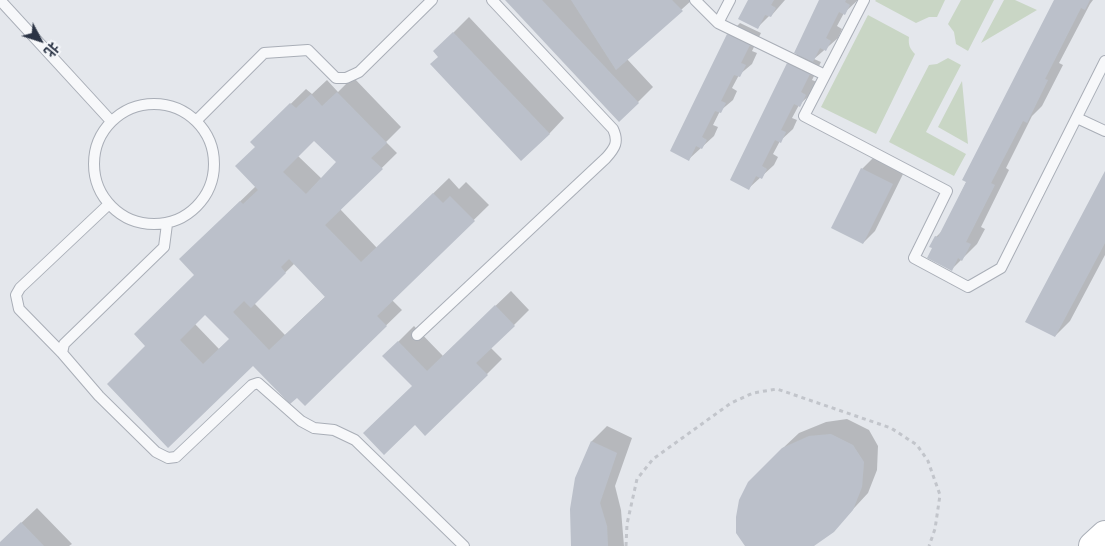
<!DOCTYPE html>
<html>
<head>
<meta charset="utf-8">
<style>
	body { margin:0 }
	#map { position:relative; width:1105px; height:546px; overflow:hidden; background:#e4e7ec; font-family:"Noto Sans","Noto Sans SC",sans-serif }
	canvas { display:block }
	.north { position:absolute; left:15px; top:15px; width:50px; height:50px; -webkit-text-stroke:4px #f4f6f9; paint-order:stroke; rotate:130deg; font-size:14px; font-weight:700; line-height:20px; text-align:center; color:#2b3445 }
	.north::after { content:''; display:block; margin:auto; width:18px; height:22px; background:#2b3445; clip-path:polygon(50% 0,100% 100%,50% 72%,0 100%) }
</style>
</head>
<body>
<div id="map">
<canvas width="1105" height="546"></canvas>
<div class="north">北</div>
</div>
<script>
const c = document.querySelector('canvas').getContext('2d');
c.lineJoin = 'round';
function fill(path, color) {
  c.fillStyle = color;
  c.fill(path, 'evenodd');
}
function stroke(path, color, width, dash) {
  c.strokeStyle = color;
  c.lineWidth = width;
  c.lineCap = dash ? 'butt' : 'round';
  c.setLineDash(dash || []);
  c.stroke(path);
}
fill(new Path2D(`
	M 876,0 L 945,0 L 937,17 L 929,17 L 916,23 L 875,1 Z
	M 961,0 L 994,0 L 968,51 L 956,44 L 954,32 L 948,24 Z
	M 1004,0 L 1015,0 L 1037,10 L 981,43 Z
	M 868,15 L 909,37 C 908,45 910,49 915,54 L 876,134 L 821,107 Z
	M 948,58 L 961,65 L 926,132 L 966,154 L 954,176 L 889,142 L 929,65 L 937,64 Z
	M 962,81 L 968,144 L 938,127 Z`), '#c9d6c5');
fill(new Path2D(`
	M 506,0 L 692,0 L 627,59 L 653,87 L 620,120 Z
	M 749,0 L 785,0 L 771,16 L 770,15 L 758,27 Z
	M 821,0 L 858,0 L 844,13 L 837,26 L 842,29 L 838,38 L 814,59 L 821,62 L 812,80 L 817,82 L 812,93 L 799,105 L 792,118 L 797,120 L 793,129 L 780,141 L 773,154 L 778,157 L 774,165 L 749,188 L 788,64 L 798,53 Z
	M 1055,0 L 1093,0 L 1090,4 L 1059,63 L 1063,65 L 1042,106 L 1032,116 L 1006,168 L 1009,170 L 981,227 L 985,229 L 977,244 L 952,269 L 936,237 L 943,230 Z
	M 469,17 L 564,118 L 549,134 L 439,56 L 450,36 Z
	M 740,23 L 761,33 L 752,51 L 757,53 L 752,64 L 739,75 L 732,88 L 737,91 L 733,100 L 720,111 L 713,125 L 718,127 L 714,136 L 689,159 L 728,35 Z
	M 353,77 L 401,127 L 386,142 L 397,153 L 340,209 L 377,248 L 449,178 L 459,189 L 466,182 L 489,205 L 392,300 L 402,310 L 305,404 L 297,396 L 253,364 L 168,446 L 147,346 L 196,275 L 196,244 L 256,186 L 256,147 L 267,127 L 306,89 L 312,94 L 327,80 L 338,92 ZM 314,139 L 338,162 L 322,179 L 298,156 ZM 295,263 L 326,296 L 285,335 L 254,303 ZM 205,313 L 230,339 L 219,349 L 195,324 Z
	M 874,157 L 904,172 L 875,231 L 863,243 L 862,169 Z
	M 1105,174 L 1105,255 L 1070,321 L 1055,336 Z
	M 511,291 L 529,310 L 491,348 L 502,359 L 487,374 L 413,386 L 384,356 L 414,326 L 443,356 Z
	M 847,419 L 869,430 L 878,446 L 877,470 L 868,493 L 833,531 L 811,546 L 749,546 L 783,448 L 799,433 L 826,422 Z
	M 607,426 L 632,438 L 615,486 L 621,510 L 624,546 L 572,546 L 592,441 Z
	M 37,508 L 72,544 L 69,546 L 0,546 L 0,543 Z`), '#0003');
fill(new Path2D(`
	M 505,0 L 542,0 L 639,103 L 619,122 Z
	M 571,0 L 672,0 L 683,11 L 616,70 Z
	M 748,0 L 774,0 L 771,5 L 776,8 L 771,17 L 765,15 L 758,29 L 738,19 Z
	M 819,0 L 846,0 L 845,2 L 850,5 L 845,15 L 839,12 L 826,38 L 831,41 L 826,51 L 820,48 L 813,62 L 794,53 Z
	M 1054,0 L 1090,0 L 1085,10 L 1081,8 L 1045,79 L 1048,80 L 1027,123 L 1023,121 L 991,183 L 995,185 L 966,242 L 971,244 L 962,261 L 958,258 L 952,271 L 927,258 L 932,248 L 929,247 L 935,236 L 938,237 L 966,182 L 962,180 Z
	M 453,32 L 550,134 L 521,161 L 430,64 L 438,57 L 433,51 Z
	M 727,34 L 750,45 L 741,63 L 746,65 L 740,77 L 734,75 L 721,101 L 726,103 L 721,113 L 715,111 L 702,137 L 707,140 L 702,149 L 696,146 L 689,161 L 670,151 Z
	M 787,63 L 810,74 L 801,92 L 806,95 L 800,107 L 794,104 L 781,130 L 786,132 L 781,143 L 775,140 L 762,166 L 767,169 L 762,179 L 756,176 L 749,190 L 730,180 Z
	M 337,92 L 387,143 L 371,158 L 383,169 L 325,225 L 361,262 L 433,193 L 443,203 L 450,196 L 475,221 L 377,316 L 387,326 L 305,406 L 297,398 L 290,404 L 253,366 L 168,448 L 107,384 L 145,346 L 134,334 L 194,275 L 179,259 L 240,201 L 243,204 L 258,190 L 235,166 L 255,147 L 250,142 L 290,103 L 296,108 L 311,94 L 322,106 ZM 314,141 L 336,162 L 306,194 L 283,172 ZM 289,259 L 325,297 L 269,350 L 233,312 L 244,301 L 251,308 L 286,273 L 281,267 ZM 205,315 L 229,339 L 203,364 L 180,340 Z
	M 861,168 L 893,184 L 863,244 L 831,228 Z
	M 1105,171 L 1105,243 L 1055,337 L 1025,322 Z
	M 495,305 L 515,326 L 476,363 L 488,375 L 425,436 L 415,425 L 384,455 L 363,433 L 412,386 L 382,356 L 398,341 L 427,371 Z
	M 831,434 L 853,445 L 864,462 L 862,487 L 853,510 L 834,532 L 814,546 L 745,546 L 736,533 L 736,517 L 739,500 L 748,482 L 782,448 L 809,436 Z
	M 591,441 L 617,453 L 600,503 L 607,526 L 608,546 L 571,546 L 570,509 L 575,478 Z
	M 21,522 L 44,546 L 0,546 L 0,542 Z`), '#bbc0ca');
const service = new Path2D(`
	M 0,0 L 111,121
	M 695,0 L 718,23
	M 730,0 L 718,23 L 825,75
	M 864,0 L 804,116 L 947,191 L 914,258 L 968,287 L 1001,268 L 1105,61
	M94 164a60 60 0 1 1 120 0a60 60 0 1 1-120 0Z
	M 1077,118 L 1105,131
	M 196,121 L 264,53 L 308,50 L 336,78 L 346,78 L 359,72 L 432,0
	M 167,224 L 164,247 L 64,344 L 62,353 L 99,396 L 156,452 L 168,458 L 176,457 L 252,385 L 258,383 L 301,421 L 314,428 L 334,430 L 355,440 L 464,546
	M 417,335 L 606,158 C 615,148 619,142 613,129 L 492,0
	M 62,353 L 19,309 L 16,295 L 20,288 L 108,205`);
const secondary = new Path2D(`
	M 1093,546 L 1105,535`);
stroke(service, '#a9aeb7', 12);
stroke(secondary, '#a9aeb7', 30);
stroke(new Path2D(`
	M 626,546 L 627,524 L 637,479 L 653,459 L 731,403 L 753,393 L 777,389 L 891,428 L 917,445 L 928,461 L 940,495 L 935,529 L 929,546`), '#c2c5cb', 3, [4, 4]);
stroke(service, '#f7f8fa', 10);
stroke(secondary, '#fff', 28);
</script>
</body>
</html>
